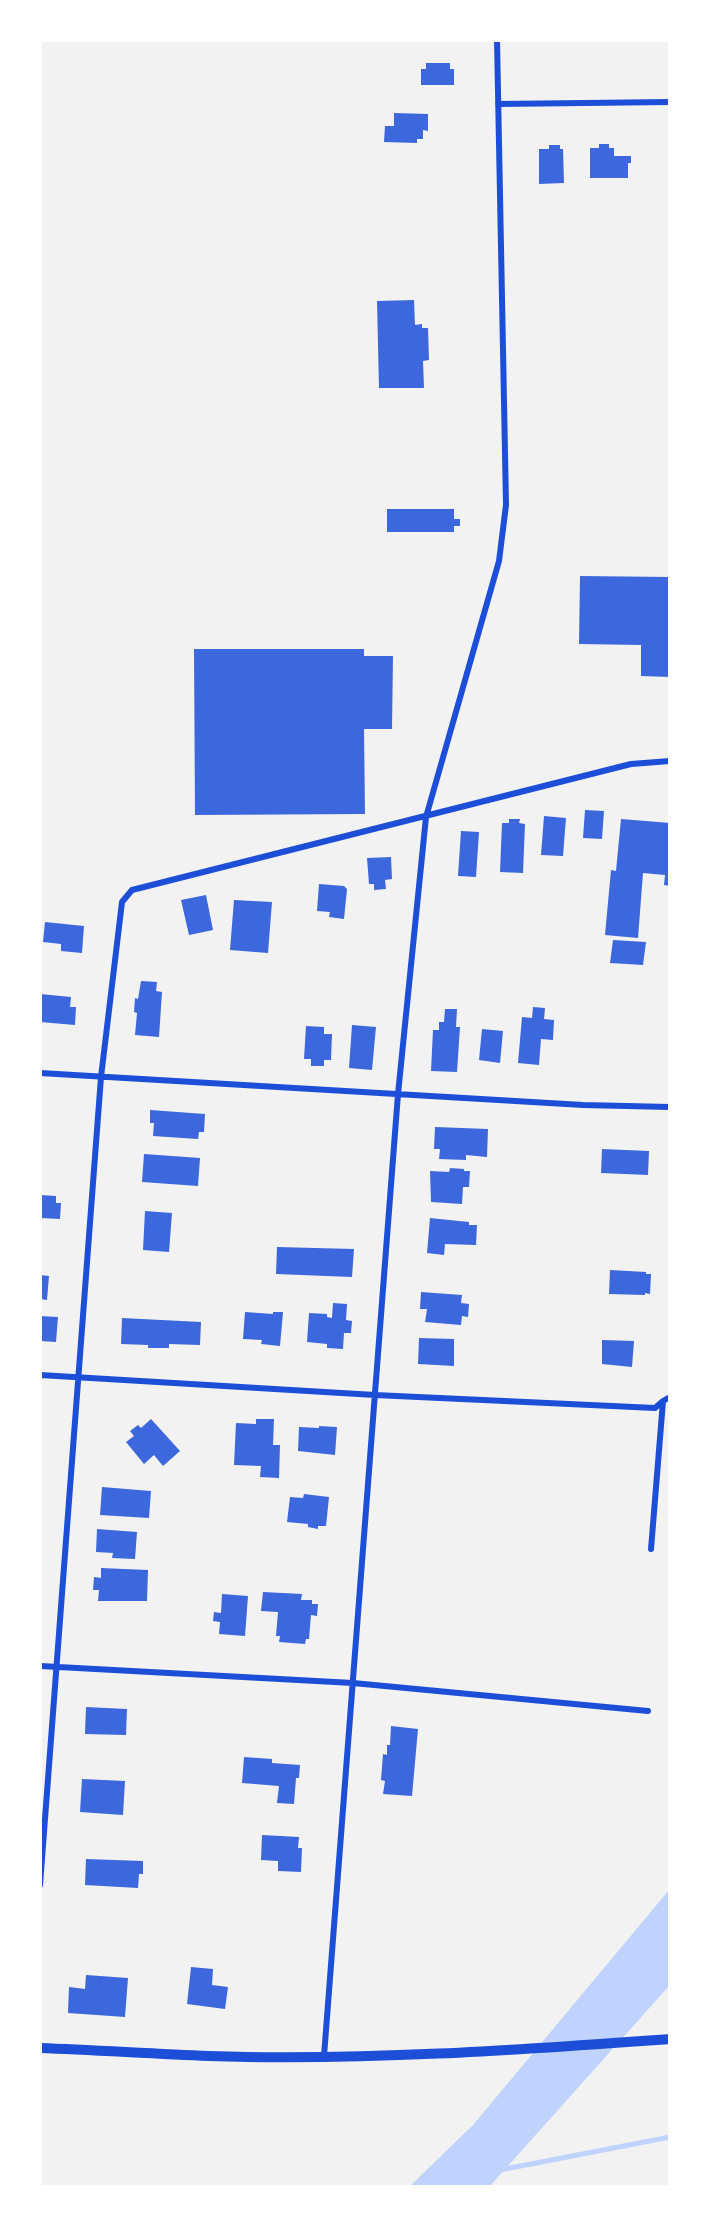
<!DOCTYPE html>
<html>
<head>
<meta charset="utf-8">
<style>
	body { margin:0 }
	#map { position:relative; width:710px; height:2227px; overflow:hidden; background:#f2f2f2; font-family:"Space Grotesk",sans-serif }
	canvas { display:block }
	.frame { position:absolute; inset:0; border:42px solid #fff; pointer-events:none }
</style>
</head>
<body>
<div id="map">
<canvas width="710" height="2227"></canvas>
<div class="frame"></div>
</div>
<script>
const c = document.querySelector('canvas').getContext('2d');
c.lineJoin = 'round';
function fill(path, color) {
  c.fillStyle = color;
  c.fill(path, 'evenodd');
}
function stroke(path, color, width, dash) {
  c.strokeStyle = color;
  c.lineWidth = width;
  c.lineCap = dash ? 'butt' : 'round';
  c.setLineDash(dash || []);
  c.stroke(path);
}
fill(new Path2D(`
	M 669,1890 L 669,1986 L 490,2186 L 410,2186 L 473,2125 Z`), '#bfd3fe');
stroke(new Path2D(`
	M 500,2170 L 670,2137`), '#bfd3fe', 5);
fill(new Path2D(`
	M 426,63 L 450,63 L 450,69 L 454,69 L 454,85 L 421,85 L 421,69 L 426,69 Z
	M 394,113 L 428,114 L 428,131 L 423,130 L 423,139 L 417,139 L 417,143 L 384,142 L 385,126 L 394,126 Z
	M 599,144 L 609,144 L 609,148 L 614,148 L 614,156 L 631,156 L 631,163 L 628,163 L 628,178 L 590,178 L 590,148 L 599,148 Z
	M 549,145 L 560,145 L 560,149 L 563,149 L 564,183 L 539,184 L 539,149 L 549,149 Z
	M 414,300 L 415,325 L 422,324 L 422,328 L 428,328 L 429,360 L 423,361 L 424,388 L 379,388 L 377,301 Z
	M 387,509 L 454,509 L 454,519 L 460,519 L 460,526 L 454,526 L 454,532 L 387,532 Z
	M 580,576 L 670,577 L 670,677 L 641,676 L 641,645 L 579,644 Z
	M 194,649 L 364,649 L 364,656 L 393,656 L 392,729 L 364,729 L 365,814 L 195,815 Z
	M 585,810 L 604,811 L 602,839 L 583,838 Z
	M 544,816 L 566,818 L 563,856 L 541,855 Z
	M 509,819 L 520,819 L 519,823 L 525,824 L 523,873 L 500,872 L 502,823 L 509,823 Z
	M 621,819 L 670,823 L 670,886 L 664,885 L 665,875 L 643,873 L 638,938 L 605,935 L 611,870 L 616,871 Z
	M 461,831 L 479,832 L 476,877 L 458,876 Z
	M 391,857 L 392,879 L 385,880 L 386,889 L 374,890 L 374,884 L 369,884 L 367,858 Z
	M 319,884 L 344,886 L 347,889 L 344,919 L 329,917 L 330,912 L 317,911 Z
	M 206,895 L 213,930 L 189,935 L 181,900 Z
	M 234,900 L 272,902 L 268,953 L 230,950 Z
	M 45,922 L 84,926 L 82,953 L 61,951 L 61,944 L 43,942 Z
	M 613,940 L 646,942 L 643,965 L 610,963 Z
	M 141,981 L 157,982 L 156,991 L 162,992 L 159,1037 L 135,1035 L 137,1013 L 134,1012 L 135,998 L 138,999 Z
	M 40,994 L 71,997 L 70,1007 L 76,1007 L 75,1025 L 40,1022 Z
	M 533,1007 L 545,1008 L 544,1019 L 554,1020 L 553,1040 L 541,1039 L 539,1065 L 518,1063 L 522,1017 L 532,1018 Z
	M 445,1009 L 457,1009 L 456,1027 L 460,1027 L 457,1072 L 431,1071 L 433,1030 L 439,1030 L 439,1022 L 444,1022 Z
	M 352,1025 L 376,1027 L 372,1070 L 349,1068 Z
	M 306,1026 L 324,1027 L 324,1034 L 332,1034 L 331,1060 L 324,1060 L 324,1066 L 311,1066 L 311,1059 L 304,1059 Z
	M 482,1029 L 503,1031 L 500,1063 L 479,1060 Z
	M 150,1110 L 205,1114 L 204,1132 L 199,1132 L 198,1139 L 153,1136 L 154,1123 L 150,1123 Z
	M 435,1127 L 488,1129 L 487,1157 L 466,1155 L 466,1160 L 439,1159 L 440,1149 L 434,1149 Z
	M 602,1149 L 649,1151 L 648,1175 L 601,1173 Z
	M 144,1154 L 200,1158 L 198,1186 L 142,1182 Z
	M 450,1168 L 464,1169 L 464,1171 L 470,1171 L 469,1187 L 463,1187 L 462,1204 L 431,1202 L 430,1171 L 449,1172 Z
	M 40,1195 L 56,1196 L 56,1203 L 61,1203 L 60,1219 L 40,1218 Z
	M 145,1211 L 172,1213 L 169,1252 L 143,1250 Z
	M 430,1218 L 469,1222 L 469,1225 L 477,1225 L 476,1245 L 445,1244 L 444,1255 L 427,1253 Z
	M 277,1247 L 354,1249 L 352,1277 L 276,1274 Z
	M 610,1270 L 646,1272 L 646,1274 L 651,1274 L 650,1294 L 645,1293 L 645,1295 L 609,1294 Z
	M 40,1275 L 49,1276 L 47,1300 L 40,1299 Z
	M 421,1292 L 462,1295 L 461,1303 L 469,1304 L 468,1317 L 462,1316 L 461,1325 L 425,1322 L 427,1309 L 420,1309 Z
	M 333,1303 L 347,1304 L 346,1320 L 352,1321 L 351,1333 L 344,1333 L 343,1349 L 327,1348 L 327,1344 L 307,1342 L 309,1313 L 327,1314 L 327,1317 L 332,1318 Z
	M 245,1312 L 273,1314 L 273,1312 L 283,1312 L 280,1346 L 261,1344 L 262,1340 L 243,1339 Z
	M 40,1316 L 58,1317 L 56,1342 L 40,1341 Z
	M 122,1318 L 201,1322 L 200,1345 L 169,1344 L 169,1348 L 148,1348 L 148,1345 L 121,1344 Z
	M 419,1338 L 454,1339 L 454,1366 L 418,1364 Z
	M 602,1340 L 634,1341 L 632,1367 L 602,1364 Z
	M 151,1419 L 180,1451 L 163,1466 L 154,1455 L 144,1464 L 126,1442 L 134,1436 L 130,1431 L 138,1425 L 141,1428 Z
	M 256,1419 L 274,1419 L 273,1445 L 280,1445 L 279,1478 L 260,1477 L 261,1466 L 234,1465 L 236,1423 L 256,1424 Z
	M 319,1426 L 337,1427 L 335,1455 L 298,1451 L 299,1427 L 319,1428 Z
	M 102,1487 L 151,1491 L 149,1518 L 100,1515 Z
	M 304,1494 L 329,1497 L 326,1526 L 318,1526 L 318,1529 L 308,1527 L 308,1524 L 287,1522 L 290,1497 L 303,1498 Z
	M 97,1529 L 137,1532 L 135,1559 L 112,1558 L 113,1553 L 96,1552 Z
	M 101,1568 L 148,1570 L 147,1601 L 98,1601 L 99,1590 L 93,1590 L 94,1577 L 101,1578 Z
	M 263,1592 L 302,1594 L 301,1600 L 312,1600 L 312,1604 L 318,1604 L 317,1616 L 311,1615 L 309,1639 L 306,1639 L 305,1644 L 279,1642 L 280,1636 L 276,1636 L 278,1612 L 261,1611 Z
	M 222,1594 L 248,1596 L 245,1636 L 219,1634 L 220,1622 L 213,1621 L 214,1612 L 221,1613 Z
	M 86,1707 L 127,1709 L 126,1735 L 85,1734 Z
	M 391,1726 L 418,1729 L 412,1796 L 383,1794 L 385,1781 L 381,1780 L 383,1754 L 387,1755 L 387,1745 L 390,1745 Z
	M 244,1757 L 272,1759 L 272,1763 L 300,1765 L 299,1778 L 296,1778 L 294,1804 L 277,1803 L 279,1786 L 242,1783 Z
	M 82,1779 L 125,1781 L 123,1815 L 80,1812 Z
	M 262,1835 L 299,1837 L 298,1848 L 302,1848 L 301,1872 L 278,1871 L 278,1861 L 261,1860 Z
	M 86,1859 L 143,1861 L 143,1874 L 139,1874 L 138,1888 L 85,1885 Z
	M 191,1967 L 213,1969 L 212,1985 L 228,1987 L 225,2009 L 187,2004 Z
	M 86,1975 L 128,1978 L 125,2017 L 68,2013 L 69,1987 L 85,1989 Z`), '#3d67dc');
stroke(new Path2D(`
	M 498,104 L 670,102
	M 40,1073 L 583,1105 L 670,1107
	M 40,1375 L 375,1395 L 655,1408 L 663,1401
	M 651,1549 L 663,1401 L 670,1397
	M 40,1666 L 353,1683 L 648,1711
	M 40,1885 L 101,1077 L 122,902 L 132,890 L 631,764 L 670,761
	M 324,2056 L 398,1094 L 426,817 L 499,561 L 506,505 L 497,40`), '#1d4ed8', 6);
stroke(new Path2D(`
	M 40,2048 C 97,2050 153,2054 209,2056 C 363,2061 516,2050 670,2039`), '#1d4ed8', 10);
</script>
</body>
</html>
